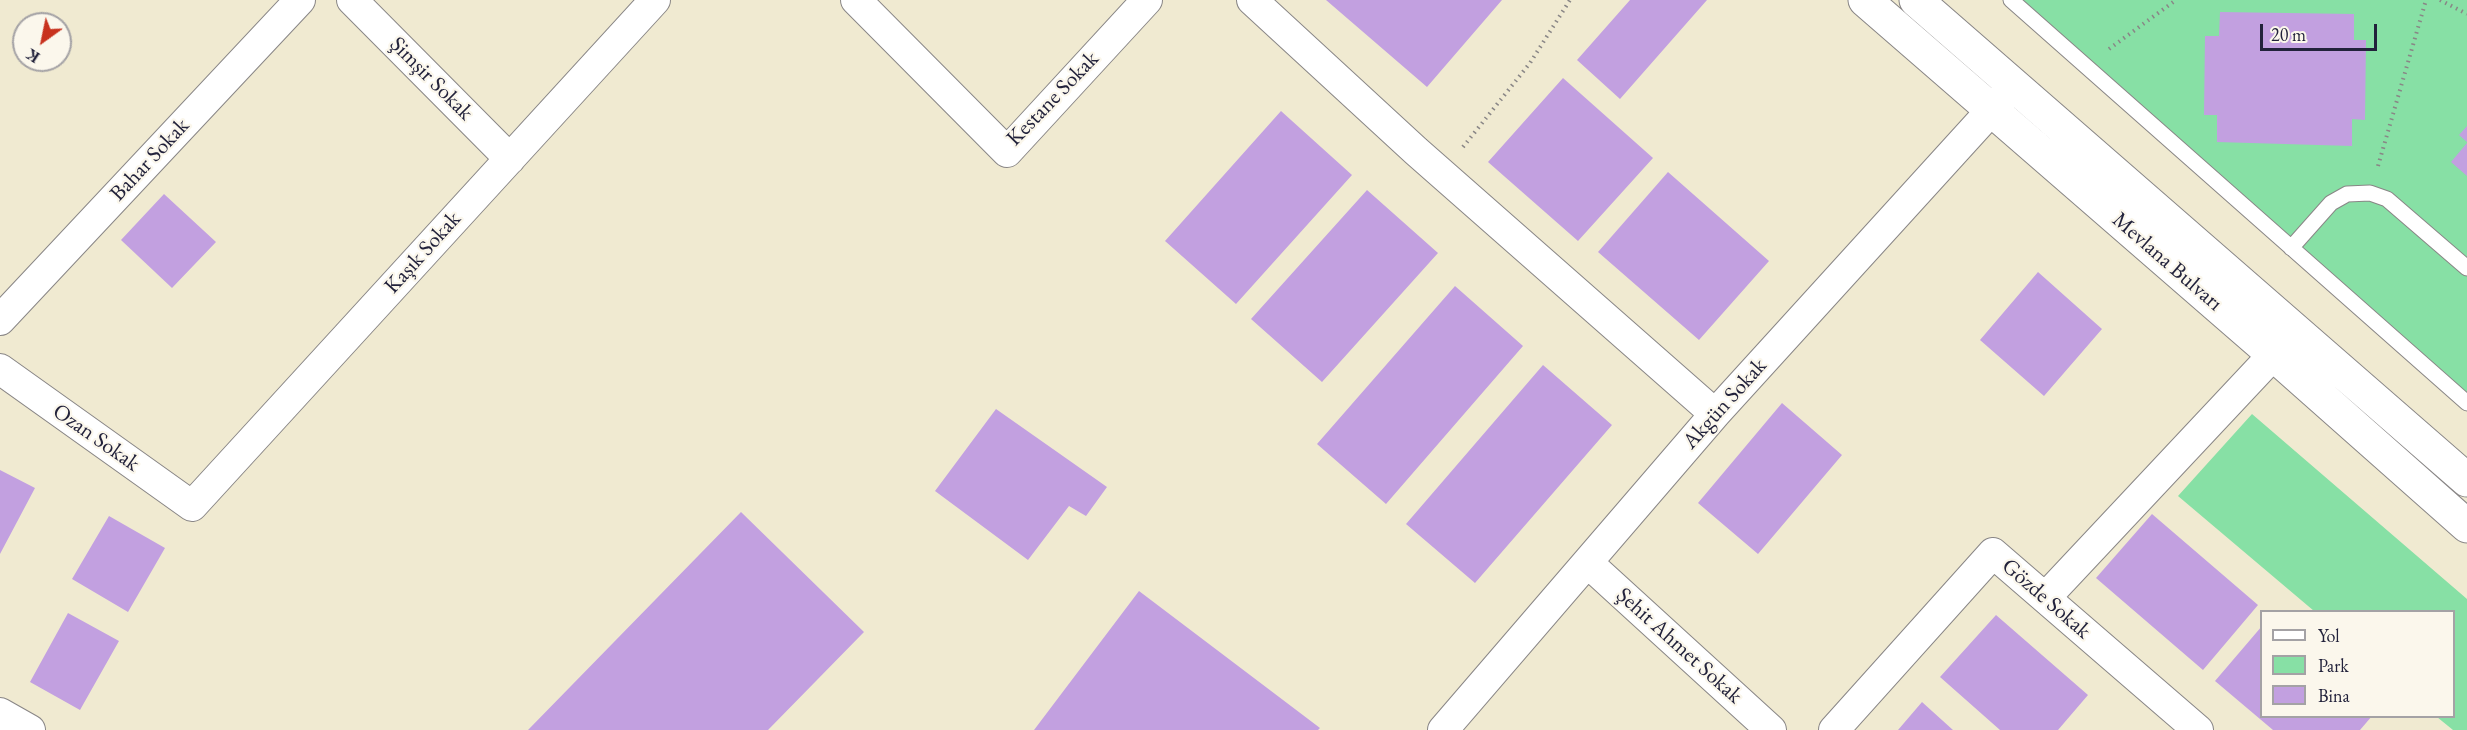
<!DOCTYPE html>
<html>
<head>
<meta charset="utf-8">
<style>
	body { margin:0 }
	#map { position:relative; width:2467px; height:730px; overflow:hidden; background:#f0ead1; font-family:"EB Garamond",serif }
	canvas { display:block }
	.legend { position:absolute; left:2260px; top:610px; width:195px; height:108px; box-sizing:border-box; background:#fbf7ec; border:2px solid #a4a2a5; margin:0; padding:8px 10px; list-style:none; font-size:18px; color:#22223b }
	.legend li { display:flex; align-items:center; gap:12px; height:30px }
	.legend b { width:30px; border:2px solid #a4a2a5 }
	.north { position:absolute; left:12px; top:12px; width:60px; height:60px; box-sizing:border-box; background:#fbf7ec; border:2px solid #a4a2a5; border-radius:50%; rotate:213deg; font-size:16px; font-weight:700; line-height:24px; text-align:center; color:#22223b }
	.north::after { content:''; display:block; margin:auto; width:21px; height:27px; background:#c8321e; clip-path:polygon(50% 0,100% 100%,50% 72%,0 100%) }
	.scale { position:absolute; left:2260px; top:24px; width:117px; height:27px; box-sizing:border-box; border:3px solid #22223b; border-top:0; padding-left:8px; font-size:18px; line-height:21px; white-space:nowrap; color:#22223b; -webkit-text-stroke:4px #fbf7ec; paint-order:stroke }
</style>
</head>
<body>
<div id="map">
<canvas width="2467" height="730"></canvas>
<ul class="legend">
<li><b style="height:8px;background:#fff"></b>Yol</li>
<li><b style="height:16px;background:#87e0a5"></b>Park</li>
<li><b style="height:16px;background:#c2a0e0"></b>Bina</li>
</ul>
<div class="north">K</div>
<div class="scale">20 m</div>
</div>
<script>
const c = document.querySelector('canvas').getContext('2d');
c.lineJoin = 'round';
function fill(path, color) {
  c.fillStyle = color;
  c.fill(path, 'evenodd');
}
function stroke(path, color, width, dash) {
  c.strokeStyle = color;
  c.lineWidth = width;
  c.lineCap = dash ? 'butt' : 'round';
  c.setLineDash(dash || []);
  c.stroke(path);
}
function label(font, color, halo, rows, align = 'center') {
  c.font = font + ' "EB Garamond",serif';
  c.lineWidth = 4.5;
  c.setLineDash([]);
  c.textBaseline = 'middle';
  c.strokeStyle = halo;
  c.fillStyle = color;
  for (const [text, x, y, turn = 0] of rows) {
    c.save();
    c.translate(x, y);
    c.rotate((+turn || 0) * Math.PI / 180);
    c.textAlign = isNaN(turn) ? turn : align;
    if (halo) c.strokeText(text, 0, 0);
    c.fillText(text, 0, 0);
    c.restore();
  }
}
fill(new Path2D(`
	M 2011,0 L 2467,0 L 2467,403 Z
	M 2252,414 L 2467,599 L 2467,730 L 2453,730 L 2437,717 L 2454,716 L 2454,612 L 2314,611 L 2178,496 Z`), '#87e0a5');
fill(new Path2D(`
	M 1326,0 L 1502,0 L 1427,87 Z
	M 1630,0 L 1707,0 L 1620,99 L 1577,60 Z
	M 2220,12 L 2354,14 L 2354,40 L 2366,40 L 2365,120 L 2352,119 L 2352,146 L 2217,142 L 2217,115 L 2204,115 L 2205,36 L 2219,36 Z
	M 1563,78 L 1653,158 L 1578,241 L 1488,162 Z
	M 1281,111 L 1352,175 L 1236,304 L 1165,241 Z
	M 2467,126 L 2467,142 L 2459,135 Z
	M 2467,143 L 2467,176 L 2451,162 Z
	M 1668,172 L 1769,261 L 1699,340 L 1598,252 Z
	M 1367,190 L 1438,253 L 1322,382 L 1251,319 Z
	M 164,194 L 216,242 L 172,288 L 121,240 Z
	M 2038,272 L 2102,329 L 2044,396 L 1980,340 Z
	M 1455,286 L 1523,346 L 1386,504 L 1317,444 Z
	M 1543,365 L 1612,425 L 1475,583 L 1406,524 Z
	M 1782,403 L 1842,455 L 1758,554 L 1698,503 Z
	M 996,409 L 1107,487 L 1086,516 L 1069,506 L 1028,560 L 935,491 Z
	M 0,470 L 35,488 L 0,554 Z
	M 741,512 L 864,632 L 768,730 L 528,730 Z
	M 2152,514 L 2258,605 L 2203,670 L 2096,578 Z
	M 109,516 L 165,548 L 128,612 L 72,579 Z
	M 1139,591 L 1320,728 L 1318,730 L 1034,730 Z
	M 68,613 L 119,641 L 80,710 L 30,682 Z
	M 1996,615 L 2088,695 L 2058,730 L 2000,730 L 1940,677 Z
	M 2262,626 L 2262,716 L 2372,716 L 2360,730 L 2273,730 L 2215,681 Z
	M 1922,702 L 1953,730 L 1898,730 Z`), '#c2a0e0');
const service = new Path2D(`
	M 2011,0 L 2467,403
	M 2291,248 L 2331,203 L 2347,194 L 2370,193 L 2387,199 L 2467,268`);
const minor = new Path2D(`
	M 352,0 L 510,159
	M 856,0 L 1007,152 L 1147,0
	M 1252,0 L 1416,151 L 1715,414
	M 0,320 L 300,0
	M 0,369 L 192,506 L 655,0
	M 1588,563 L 1771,730
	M 2046,597 L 2290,337
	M 0,713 L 30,730
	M 1443,730 L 1715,414 L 2008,92
	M 1834,730 L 1993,553 L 2198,730`);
const tertiary = new Path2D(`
	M 1865,0 L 2274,355 L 2467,526
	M 1916,0 L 2467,480`);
stroke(service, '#898686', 17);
stroke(minor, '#898686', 32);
stroke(tertiary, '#898686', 35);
stroke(new Path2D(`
	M 2440,0 L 2467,14
	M 2109,49 L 2176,0
	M 1463,147 L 1530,63 L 1570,0
	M 2378,166 L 2426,0`), '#898686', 4, [1.5, 4.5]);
stroke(service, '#fff', 15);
stroke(minor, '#fff', 30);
stroke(tertiary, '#fff', 33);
label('22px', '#22223b', '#fbf7ec', [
	["Şimşir Sokak",431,79,45],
	["Kestane Sokak",1053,99,-46],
	["Bahar Sokak",150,160,-47],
	["Kaşık Sokak",423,253,-48],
	["Mevlana Bulvarı",2167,262,41],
	["Akgün Sokak",1725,404,-48],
	["Ozan Sokak",96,438,35],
	["Gözde Sokak",2046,599,41],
	["Şehit Ahmet Sokak",1679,646,42]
]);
</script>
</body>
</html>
